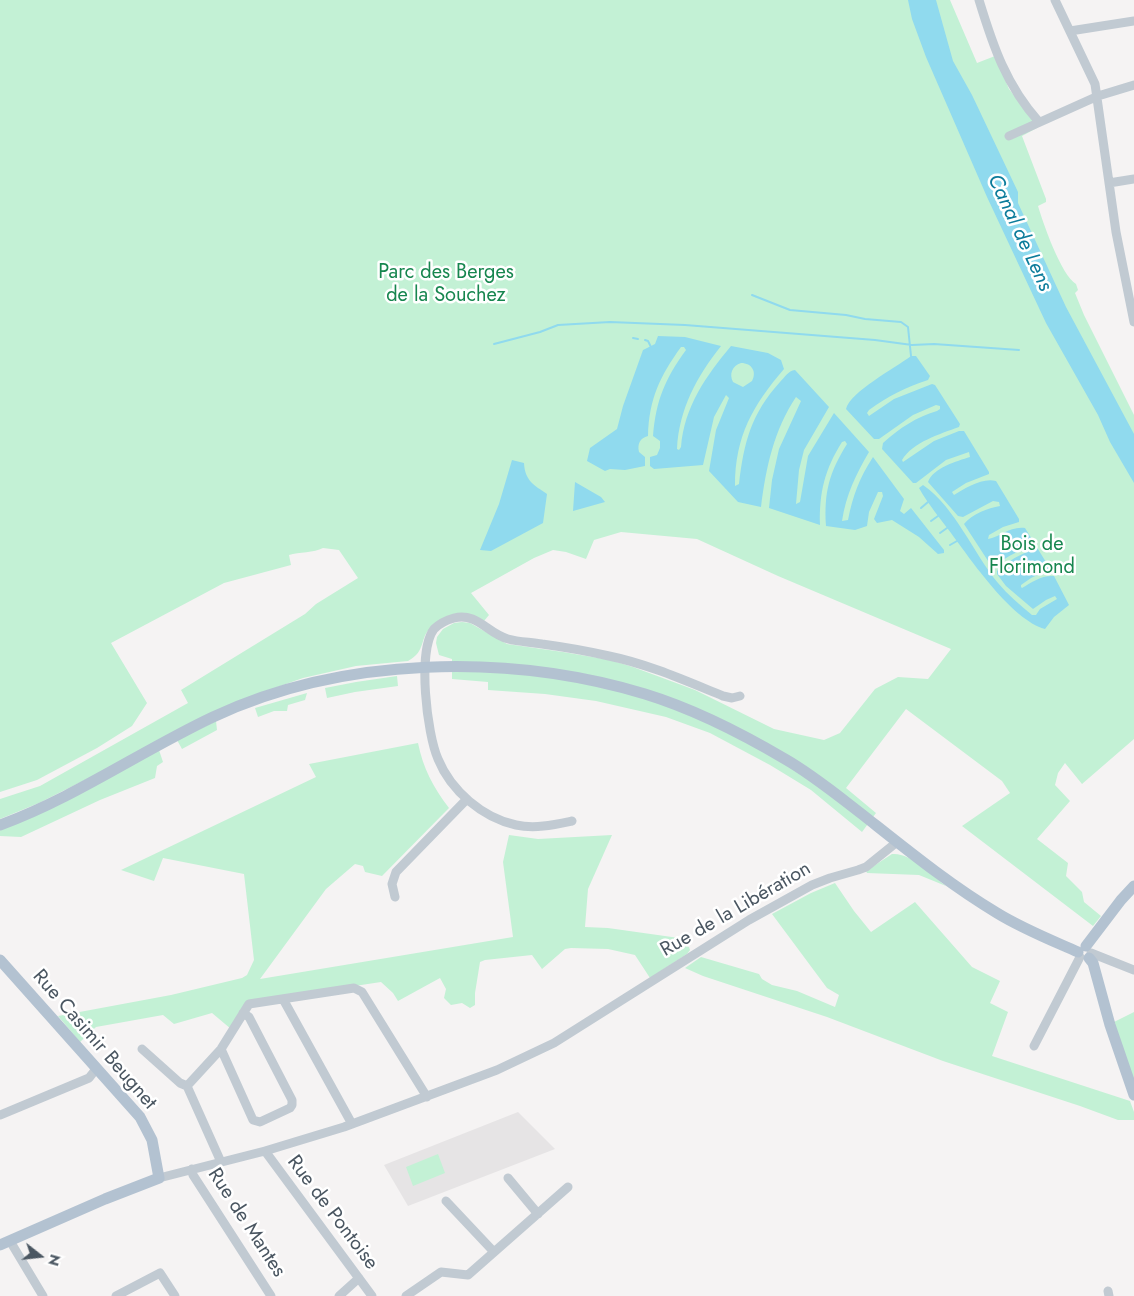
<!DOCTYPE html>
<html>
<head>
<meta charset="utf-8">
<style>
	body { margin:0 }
	#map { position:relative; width:1134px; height:1296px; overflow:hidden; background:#f5f3f3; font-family:Jost,sans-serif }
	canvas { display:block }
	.north { position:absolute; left:15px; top:1231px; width:50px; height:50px; -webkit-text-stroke:4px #fff; paint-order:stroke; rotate:106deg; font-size:14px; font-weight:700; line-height:20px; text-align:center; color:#4a5661 }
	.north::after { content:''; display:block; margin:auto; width:18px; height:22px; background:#4a5661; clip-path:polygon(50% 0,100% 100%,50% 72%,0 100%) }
</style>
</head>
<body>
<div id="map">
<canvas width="1134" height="1296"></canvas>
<div class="north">N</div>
</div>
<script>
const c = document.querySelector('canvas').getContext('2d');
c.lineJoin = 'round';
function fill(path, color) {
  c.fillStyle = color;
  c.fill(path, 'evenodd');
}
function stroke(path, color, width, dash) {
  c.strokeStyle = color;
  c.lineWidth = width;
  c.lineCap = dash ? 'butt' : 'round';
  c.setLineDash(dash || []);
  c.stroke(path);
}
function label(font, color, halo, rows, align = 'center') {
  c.font = font + ' Jost,sans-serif';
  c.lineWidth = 5;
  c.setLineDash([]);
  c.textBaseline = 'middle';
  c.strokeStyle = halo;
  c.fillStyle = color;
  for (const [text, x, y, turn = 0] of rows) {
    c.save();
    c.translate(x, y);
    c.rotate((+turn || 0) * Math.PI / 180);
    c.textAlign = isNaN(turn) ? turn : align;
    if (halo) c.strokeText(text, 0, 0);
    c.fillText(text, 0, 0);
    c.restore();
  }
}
fill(new Path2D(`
	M 518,1112 L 555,1149 L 408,1206 L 384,1165 Z`), '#e6e4e5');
fill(new Path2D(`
	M 0,0 L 950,0 L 977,63 L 995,56 L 1009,89 L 1031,117 L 1037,128 L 1022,136 L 1046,199 L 1046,202 L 1038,206 C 1043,223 1061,275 1076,284 L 1078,290 L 1075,293 L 1084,315 L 1134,415 L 1134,739 L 1082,784 L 1065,763 L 1058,773 L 1055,785 L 1070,801 L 1037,839 L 1068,863 L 1066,876 L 1082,892 L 1084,902 L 1101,916 L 1093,926 L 962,826 L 1010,793 L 1002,781 L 906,709 L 846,788 L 876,813 L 862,832 L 811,790 L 770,765 L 710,733 L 666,717 L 596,701 L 545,694 L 488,690 L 488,682 L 452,679 L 452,659 L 439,655 L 436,643 L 437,637 L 443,629 L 454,623 L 462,622 L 470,623 L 507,644 L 563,652 L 610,660 L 633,667 L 695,690 L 774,729 L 824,740 L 840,733 L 875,689 L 898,677 L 928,679 L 951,649 L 778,576 L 697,539 L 621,532 L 594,540 L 586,559 L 566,552 L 553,550 L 534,558 L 471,593 L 489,615 L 484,621 L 465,614 C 457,617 436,623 431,628 C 419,637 427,651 408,661 L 356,666 L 303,678 L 252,696 L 39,803 L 0,819 L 0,799 L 40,786 L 188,703 L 181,690 L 305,614 L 316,604 L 358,578 L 339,550 L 323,548 C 314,553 299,552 289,555 L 291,565 L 224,583 L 111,643 L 147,703 L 132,726 L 97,748 L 37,780 L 0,792 Z
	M 397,676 L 398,686 L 355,692 L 327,698 L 325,688 L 356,682 Z
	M 307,693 L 305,700 L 288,705 L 287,711 L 274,711 L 258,717 L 255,708 Z
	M 216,721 L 217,730 L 182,749 L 177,740 Z
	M 418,743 C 423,768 433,787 449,808 L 382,876 L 365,872 L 363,866 L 355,864 L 326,889 L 260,979 L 513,937 L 503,862 L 509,835 L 538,839 L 612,835 L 588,889 L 585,927 L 608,928 L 679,938 L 678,944 L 689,947 L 690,950 L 687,954 L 650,978 L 635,955 L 608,949 L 571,948 L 565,949 L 542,969 L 532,955 L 485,960 L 480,962 L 475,993 L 475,1005 L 470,1008 L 462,1003 L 451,1005 L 444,998 L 446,989 L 440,978 L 398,1001 L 393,993 L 381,982 L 249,1002 L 231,1029 L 212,1013 L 174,1024 L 163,1015 L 96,1027 L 80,1042 L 58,1016 L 171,995 L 242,978 L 247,975 L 254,960 L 244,874 L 163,858 L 154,881 L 121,870 L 316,777 L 309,764 Z
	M 159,750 L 163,762 L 157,766 L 155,778 L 100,800 L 21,837 L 0,836 L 0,829 Z
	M 892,854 C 910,852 932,875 946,886 L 919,875 L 867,873 L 866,871 Z
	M 835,883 L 854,911 L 871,932 L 915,902 L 972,967 L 1000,981 L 990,1003 L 1008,1012 L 992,1056 L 1130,1101 L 1134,1112 L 1134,1120 L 1118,1120 L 1080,1106 L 943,1061 L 827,1017 L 703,976 L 685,968 L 701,957 L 759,974 L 762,979 L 772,985 L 797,991 L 835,1007 L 839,995 L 827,988 L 772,914 L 811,893 Z
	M 1134,1012 L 1134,1083 L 1114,1022 Z
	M 438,1154 L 445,1173 L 413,1186 L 406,1167 Z`), '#c3f1d5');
fill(new Path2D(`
	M 908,0 L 936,0 L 953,61 L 972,95 L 1018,192 L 1018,203 L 1066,307 L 1134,434 L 1134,483 L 1110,442 L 1098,415 L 1046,323 L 987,197 L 926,57 L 912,19 Z
	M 658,336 L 685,337 L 721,346 C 697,376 679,409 677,449 L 679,450 L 681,447 C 684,407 706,376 731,346 L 768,353 L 781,360 L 784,369 C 753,405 735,436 735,486 L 739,484 C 744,442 751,414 780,382 C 785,377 788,371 795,370 L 829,407 L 804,450 L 799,470 L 796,504 L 800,502 L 808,456 L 834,413 L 869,452 C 856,474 846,495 842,521 L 848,520 C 853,495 859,479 873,457 L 904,499 L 900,511 L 904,514 L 911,508 L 944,550 L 944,553 L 938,554 L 919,537 L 892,520 L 877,523 L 874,519 L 883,496 L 882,492 L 878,492 L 869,512 L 867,526 L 855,530 L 826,526 C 824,492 829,473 847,444 L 845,441 L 842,442 C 825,469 819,492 820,525 L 769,508 L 772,480 L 779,449 L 801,401 L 796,397 C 774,430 766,467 761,507 L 738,502 L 709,471 L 716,430 L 729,398 L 726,395 L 714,417 L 703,465 L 654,469 L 650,466 L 650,457 L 657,455 L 660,448 L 660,441 L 653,436 C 656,400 665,379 686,350 L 684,347 L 681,347 C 660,376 649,399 648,436 C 640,438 637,444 639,452 L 645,457 L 645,466 L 625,470 L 610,469 L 605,471 L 587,461 L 590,448 L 617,429 L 623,406 L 643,350 L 655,344 ZM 741,363 C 752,363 757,372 752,381 L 743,387 L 733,382 C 729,374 732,366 741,363 Z
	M 911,356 L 916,356 L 930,376 L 928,380 C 906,387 888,396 869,410 L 867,413 L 869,416 L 894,399 L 932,384 L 935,385 L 960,424 L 959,427 C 940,434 913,442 902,460 L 903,462 L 934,441 L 959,431 L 964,431 L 989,472 L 989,474 L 966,483 L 952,492 L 954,495 C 965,488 983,477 996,481 L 1019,519 L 1019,522 L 1003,527 L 989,535 L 988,539 C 1000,537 1010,526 1025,528 L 1049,567 L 1048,570 L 1031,578 L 1021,585 L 1021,587 L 1022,588 C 1032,582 1042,575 1054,576 L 1069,605 L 1054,617 L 1045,629 C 1012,620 971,560 951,533 C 940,518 928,504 919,488 L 923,485 C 956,508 973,553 998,583 C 1008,595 1020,605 1032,615 L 1036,615 L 1040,609 L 1057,599 L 1055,596 L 1046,600 L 1033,609 L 1006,586 L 997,574 L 997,571 C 1006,563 1015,557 1027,552 L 1027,550 L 1026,549 C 1019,551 1012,554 1006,558 C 1001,562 999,566 992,567 L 964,524 C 972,514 988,508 1000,506 L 999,502 L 993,501 L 963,517 L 958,516 L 928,482 C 933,468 957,461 970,457 L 969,452 L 946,460 L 916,483 L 913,483 L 882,449 L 883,443 C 900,428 916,417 937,411 L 940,409 L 940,406 L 936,405 L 913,415 L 879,439 L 874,439 L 846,409 C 850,392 895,368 911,356 Z
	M 512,460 L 524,463 C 525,481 534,485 547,494 L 543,523 L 491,551 L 480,550 L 499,504 Z
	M 575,482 L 601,497 L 605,502 L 573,511 Z`), '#90daee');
stroke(new Path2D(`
	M 752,295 L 790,310 L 846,315 L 865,319 L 901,322 L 908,327 L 911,356
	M 633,338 L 638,339
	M 645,340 L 648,341 L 651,347
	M 494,344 L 540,332 L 558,325 L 610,322 L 685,325 L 875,340 L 912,345 L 934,344 L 1019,350
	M 921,508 L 928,502
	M 931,521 L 938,516
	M 940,533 L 947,528
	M 950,545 L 957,541`), '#90daee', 2);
stroke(new Path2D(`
	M 979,0 C 993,46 1006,85 1039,122
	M 1055,0 L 1095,84 L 1116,232 L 1134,322
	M 1070,31 L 1134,21
	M 1009,136 L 1098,96 L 1134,85
	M 1109,183 L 1134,179
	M 572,821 C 553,825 535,829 516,825 C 483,818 451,791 438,759 C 427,734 417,651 434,629 C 439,624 447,620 454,618 C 477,612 488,634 508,639 C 519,642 531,642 542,644 C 564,647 587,651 609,656 C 648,664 686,681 723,696 L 732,698 L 740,696
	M 395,897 L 392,884 L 396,872 L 467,799
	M 1091,953 L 1134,970
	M 283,999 L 352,1124
	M 1034,1046 L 1080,957
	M 142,1049 L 180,1083 L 187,1086 L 221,1162
	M 221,1049 L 253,1120 L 260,1122 L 290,1108 L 292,1105 L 292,1100 L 249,1017 L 243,1013
	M 187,1086 L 221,1049 L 249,1004 L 354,988 L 362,992 L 427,1097
	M 0,1115 L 89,1078 L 96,1069
	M 265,1151 L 372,1296
	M 192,1169 L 193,1175 L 271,1296
	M 159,1178 L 265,1151 L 344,1127 L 497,1070 L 554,1043 L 749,920 L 812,885 L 830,878 L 858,870 L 866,867 L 897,842
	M 508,1178 L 538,1214
	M 446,1201 L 494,1252
	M 10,1241 L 43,1296
	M 1108,1291 L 1109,1296
	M 116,1296 L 160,1273 L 175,1296
	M 339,1296 L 359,1278
	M 406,1296 L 441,1272 L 468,1275 L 568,1187`), '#c1cad2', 9);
stroke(new Path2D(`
	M 0,825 C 74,798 141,751 213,717 C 343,656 508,653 645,694 C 694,709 741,733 785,759 C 813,775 837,795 863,815 C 906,849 950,885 997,913 C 1023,929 1051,940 1078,952
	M 1086,946 L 1121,900 L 1134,886
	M 1089,958 L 1093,963 L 1110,1025 L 1134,1095
	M 0,960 L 140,1117 L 152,1140 L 159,1178 L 105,1199 L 0,1245`), '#b3c2d1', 11);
label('20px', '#17864f', '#fff', [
	["Parc des Berges",446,273],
	["de la Souchez",446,296],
	["Bois de",1032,545],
	["Florimond",1032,568]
]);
label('20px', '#4a5661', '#fff', [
	["Rue de la Libération",736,910,-30],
	["Rue Casimir Beugnet",94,1040,49],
	["Rue de Pontoise",332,1213,53],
	["Rue de Mantes",246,1223,57]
]);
label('italic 21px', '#0c7c9b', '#fff', [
	["Canal de Lens",1019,233,65]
]);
</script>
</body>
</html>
